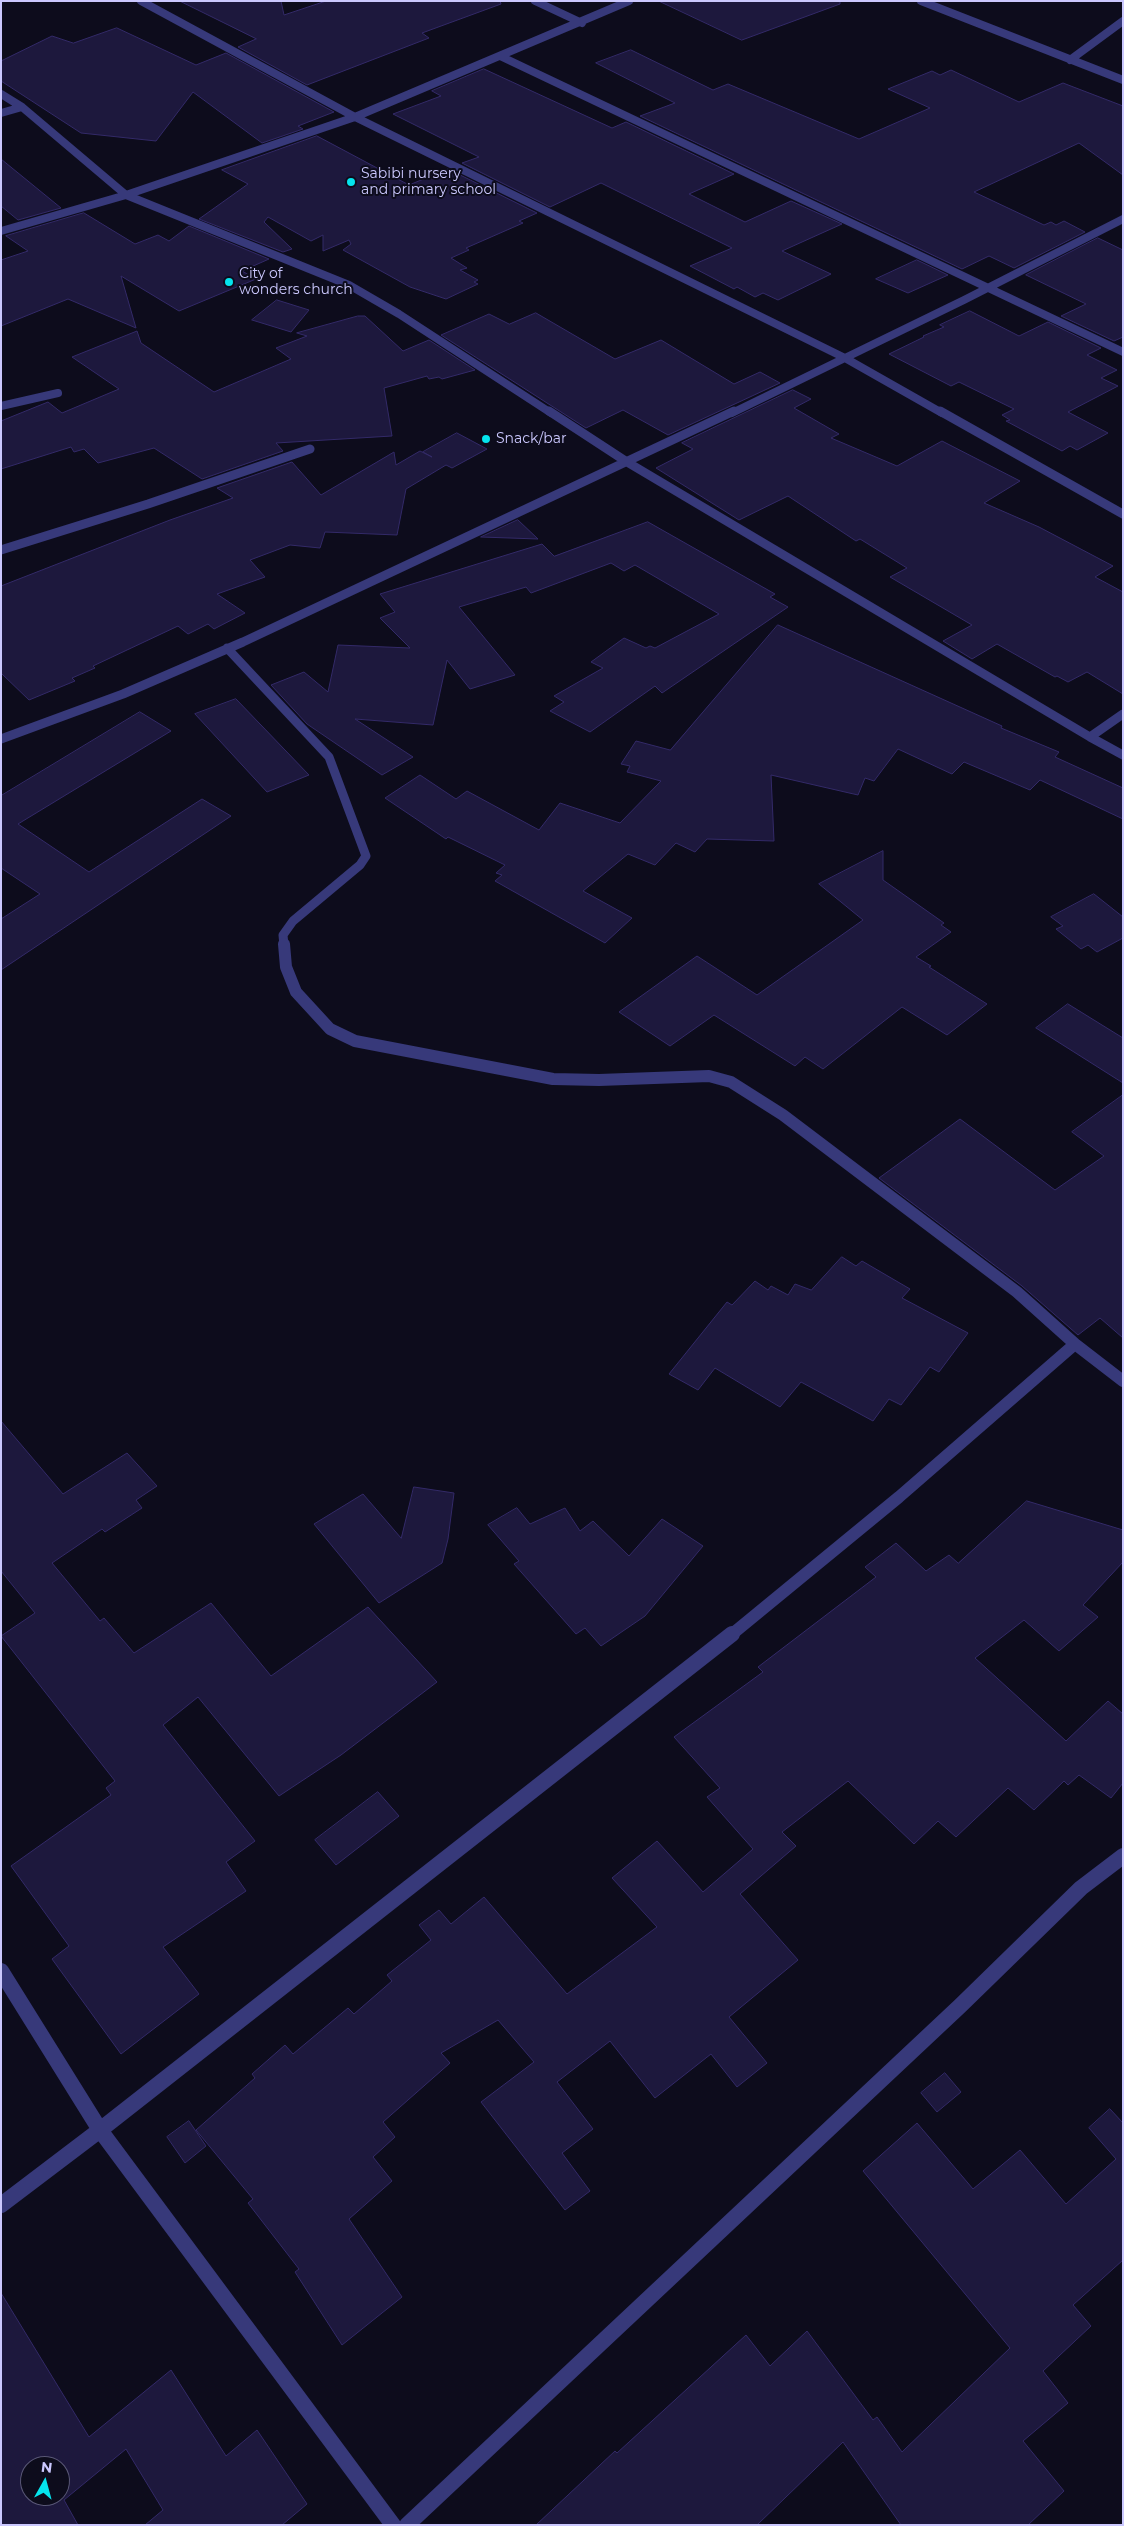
<!DOCTYPE html>
<html>
<head>
<meta charset="utf-8">
<style>
	body { margin:0 }
	#map { position:relative; width:1124px; height:2526px; overflow:hidden; background:#0d0c1c; font-family:Montserrat,sans-serif }
	canvas { display:block }
	.frame { position:absolute; inset:0; border:2px solid #cbc8fe; pointer-events:none }
	.north { position:absolute; left:20px; top:2456px; width:50px; height:50px; box-sizing:border-box; background:#0d0c1c; border:1px solid #595776; border-radius:50%; rotate:7deg; font-size:14px; font-weight:700; line-height:20px; text-align:center; color:#cbc8fe }
	.north::after { content:''; display:block; margin:auto; width:18px; height:22px; background:#05e4ed; clip-path:polygon(50% 0,100% 100%,50% 72%,0 100%) }
</style>
</head>
<body>
<div id="map">
<canvas width="1124" height="2526"></canvas>
<div class="frame"></div>
<div class="north">N</div>
</div>
<script>
const c = document.querySelector('canvas').getContext('2d');
c.lineJoin = 'round';
function fill(path, color) {
  c.fillStyle = color;
  c.fill(path, 'evenodd');
}
function stroke(path, color, width, dash) {
  c.strokeStyle = color;
  c.lineWidth = width;
  c.lineCap = dash ? 'butt' : 'round';
  c.setLineDash(dash || []);
  c.stroke(path);
}
function label(font, color, halo, rows, align = 'center') {
  c.font = font + ' Montserrat,sans-serif';
  c.lineWidth = 4;
  c.setLineDash([]);
  c.textBaseline = 'middle';
  c.strokeStyle = halo;
  c.fillStyle = color;
  for (const [text, x, y, turn = 0] of rows) {
    c.save();
    c.translate(x, y);
    c.rotate((+turn || 0) * Math.PI / 180);
    c.textAlign = isNaN(turn) ? turn : align;
    if (halo) c.strokeText(text, 0, 0);
    c.fillText(text, 0, 0);
    c.restore();
  }
}
const building = new Path2D(`
	M 180,1 L 281,1 L 284,15 L 326,1 L 500,1 L 501,4 L 422,33 L 429,38 L 307,85 L 238,47 L 256,39 Z
	M 659,1 L 840,1 L 840,4 L 742,40 Z
	M 117,28 L 196,65 L 226,53 L 334,112 L 298,126 L 303,129 L 262,143 L 193,92 L 156,141 L 81,133 L 1,81 L 1,61 L 52,36 L 73,43 Z
	M 631,50 L 713,90 L 728,84 L 859,139 L 930,108 L 888,89 L 932,71 L 940,75 L 951,70 L 1019,102 L 1063,83 L 1123,106 L 1123,175 L 1079,143 L 974,192 L 1044,225 L 1051,222 L 1056,225 L 1064,221 L 1085,232 L 1014,268 L 989,256 L 962,269 L 640,116 L 675,103 L 596,63 Z
	M 484,69 L 612,128 L 626,122 L 734,174 L 689,194 L 745,222 L 791,201 L 842,224 L 782,251 L 831,274 L 778,300 L 763,293 L 755,297 L 737,287 L 734,289 L 690,266 L 732,248 L 601,183 L 550,207 L 462,163 L 479,157 L 393,114 L 441,96 L 432,91 Z
	M 317,136 L 409,185 L 448,169 L 537,213 L 519,221 L 523,223 L 466,248 L 469,250 L 451,258 L 467,268 L 460,270 L 478,280 L 474,282 L 478,284 L 446,299 L 410,287 L 343,250 L 351,244 L 349,240 L 323,251 L 323,235 L 311,241 L 268,217 L 264,222 L 292,249 L 283,252 L 199,219 L 248,184 L 222,170 Z
	M 1,159 L 61,208 L 18,220 L 1,206 Z
	M 84,213 L 135,244 L 158,235 L 169,241 L 189,226 L 269,259 L 242,271 L 256,279 L 179,311 L 121,276 L 136,328 L 68,299 L 1,326 L 1,260 L 28,251 L 6,236 Z
	M 1098,238 L 1123,250 L 1123,337 L 1114,341 L 1061,316 L 1086,304 L 1026,275 Z
	M 917,260 L 948,275 L 908,293 L 876,279 Z
	M 277,300 L 309,310 L 291,332 L 252,320 Z
	M 970,311 L 1019,336 L 1048,322 L 1101,348 L 1087,355 L 1117,370 L 1101,378 L 1118,386 L 1068,412 L 1108,433 L 1077,450 L 1070,446 L 1062,451 L 1006,421 L 1010,420 L 1002,415 L 1014,409 L 959,382 L 951,386 L 889,354 L 924,337 L 923,336 L 944,327 L 940,325 Z
	M 536,313 L 615,359 L 661,340 L 734,384 L 760,372 L 780,383 L 668,435 L 623,410 L 586,428 L 441,335 L 489,314 L 509,324 Z
	M 358,316 L 365,316 L 403,351 L 429,340 L 475,370 L 442,379 L 439,377 L 429,379 L 427,376 L 384,388 L 392,436 L 276,443 L 283,451 L 202,479 L 154,448 L 98,463 L 84,449 L 74,452 L 71,447 L 1,469 L 1,421 L 48,402 L 62,413 L 119,389 L 72,357 L 137,331 L 141,343 L 214,392 L 291,359 L 276,348 L 307,336 L 297,333 Z
	M 793,390 L 811,399 L 794,408 L 839,434 L 831,438 L 897,466 L 942,441 L 1020,481 L 984,503 L 1039,527 L 1113,566 L 1095,577 L 1123,592 L 1123,694 L 1087,672 L 1068,682 L 1057,676 L 1055,677 L 997,644 L 972,659 L 943,641 L 972,625 L 890,577 L 907,568 L 860,539 L 856,541 L 788,496 L 739,520 L 656,468 L 693,449 L 682,443 Z
	M 457,433 L 487,449 L 452,468 L 446,465 L 406,489 L 397,535 L 325,532 L 320,548 L 290,545 L 250,560 L 265,577 L 217,594 L 245,613 L 214,629 L 208,624 L 188,634 L 178,626 L 93,666 L 95,668 L 72,678 L 75,681 L 29,700 L 1,673 L 1,586 L 170,520 L 233,498 L 217,488 L 292,462 L 321,495 L 394,452 L 396,465 L 420,451 L 432,457 L 423,452 Z
	M 518,520 L 538,539 L 481,537 Z
	M 648,522 L 775,594 L 770,597 L 788,607 L 662,693 L 655,686 L 590,732 L 550,711 L 564,702 L 554,696 L 603,668 L 591,662 L 624,638 L 646,648 L 650,646 L 655,648 L 719,614 L 635,565 L 624,571 L 611,563 L 531,593 L 526,587 L 459,607 L 515,675 L 470,689 L 447,660 L 433,725 L 355,719 L 413,757 L 382,775 L 307,724 L 271,685 L 304,672 L 328,692 L 338,645 L 410,648 L 380,618 L 395,612 L 380,594 L 542,544 L 554,556 Z
	M 778,625 L 1002,726 L 1001,728 L 1059,752 L 1055,757 L 1123,788 L 1123,819 L 1040,780 L 1030,790 L 964,762 L 952,774 L 898,749 L 874,781 L 865,778 L 858,795 L 771,775 L 774,841 L 707,839 L 695,852 L 676,843 L 655,865 L 628,854 L 583,891 L 632,918 L 605,943 L 495,881 L 502,875 L 496,873 L 505,865 L 448,837 L 446,839 L 385,798 L 420,775 L 456,799 L 467,791 L 539,830 L 560,803 L 620,823 L 661,781 L 627,772 L 630,766 L 621,764 L 636,741 L 670,750 Z
	M 236,699 L 309,775 L 267,792 L 195,714 Z
	M 140,712 L 171,731 L 18,824 L 89,872 L 202,799 L 231,816 L 1,970 L 1,919 L 40,894 L 1,868 L 1,796 Z
	M 883,851 L 883,880 L 944,923 L 941,925 L 951,932 L 916,957 L 931,966 L 929,967 L 987,1004 L 947,1035 L 902,1007 L 823,1069 L 805,1057 L 795,1066 L 714,1015 L 670,1046 L 619,1012 L 697,956 L 757,995 L 863,920 L 819,884 Z
	M 1094,894 L 1123,917 L 1123,938 L 1097,952 L 1088,945 L 1081,949 L 1056,929 L 1063,926 L 1051,917 Z
	M 1068,1004 L 1123,1038 L 1123,1083 L 1036,1028 Z
	M 1123,1095 L 1123,1338 L 1100,1318 L 1078,1335 L 1022,1286 L 879,1178 L 960,1119 L 1055,1190 L 1104,1156 L 1072,1132 Z
	M 842,1257 L 856,1266 L 862,1261 L 910,1289 L 902,1298 L 968,1333 L 939,1372 L 930,1367 L 901,1405 L 889,1399 L 873,1421 L 801,1382 L 780,1407 L 715,1368 L 698,1390 L 669,1374 L 727,1302 L 732,1305 L 755,1281 L 768,1290 L 771,1286 L 788,1295 L 795,1284 L 811,1290 Z
	M 1,1421 L 63,1494 L 127,1453 L 157,1486 L 136,1500 L 142,1508 L 105,1532 L 102,1529 L 52,1563 L 100,1621 L 104,1618 L 134,1653 L 211,1603 L 271,1676 L 368,1607 L 437,1682 L 341,1755 L 279,1796 L 198,1697 L 163,1725 L 255,1841 L 226,1862 L 246,1891 L 163,1947 L 199,1994 L 121,2054 L 52,1959 L 69,1946 L 11,1866 L 111,1795 L 106,1788 L 115,1781 L 1,1636 L 35,1613 L 1,1571 Z
	M 414,1487 L 454,1493 L 448,1539 L 442,1563 L 379,1603 L 314,1524 L 363,1494 L 401,1538 Z
	M 1027,1501 L 1123,1530 L 1123,1562 L 1083,1605 L 1098,1617 L 1059,1651 L 1024,1620 L 975,1658 L 1066,1741 L 1108,1701 L 1123,1714 L 1123,1783 L 1111,1798 L 1079,1775 L 1068,1785 L 1064,1781 L 1034,1810 L 1008,1788 L 956,1837 L 938,1821 L 914,1844 L 848,1781 L 782,1832 L 796,1846 L 740,1894 L 798,1960 L 729,2017 L 767,2063 L 737,2087 L 711,2054 L 655,2098 L 610,2041 L 557,2082 L 593,2129 L 562,2153 L 590,2191 L 565,2210 L 481,2102 L 534,2062 L 498,2020 L 441,2053 L 450,2063 L 383,2122 L 395,2137 L 373,2157 L 392,2181 L 349,2219 L 402,2297 L 342,2345 L 295,2272 L 299,2269 L 248,2203 L 253,2199 L 196,2130 L 255,2078 L 252,2074 L 285,2045 L 293,2054 L 348,2008 L 354,2014 L 392,1981 L 387,1975 L 431,1940 L 419,1925 L 439,1910 L 451,1924 L 484,1897 L 567,1994 L 657,1927 L 612,1878 L 657,1841 L 703,1892 L 753,1849 L 707,1797 L 720,1788 L 674,1737 L 763,1672 L 758,1667 L 876,1577 L 865,1567 L 896,1543 L 926,1571 L 949,1555 L 958,1563 Z
	M 517,1508 L 530,1524 L 565,1508 L 580,1531 L 593,1521 L 629,1556 L 662,1519 L 703,1546 L 645,1616 L 601,1646 L 585,1628 L 576,1634 L 514,1564 L 519,1561 L 488,1525 Z
	M 378,1792 L 399,1816 L 336,1865 L 315,1840 Z
	M 945,2073 L 961,2092 L 937,2112 L 921,2093 Z
	M 1110,2109 L 1123,2123 L 1123,2260 L 1073,2305 L 1091,2326 L 1043,2371 L 1068,2403 L 1023,2441 L 1064,2491 L 1028,2525 L 901,2525 L 843,2442 L 757,2525 L 536,2525 L 615,2451 L 617,2453 L 746,2335 L 770,2366 L 807,2331 L 873,2420 L 877,2417 L 902,2452 L 1010,2348 L 863,2171 L 917,2123 L 973,2189 L 1020,2150 L 1066,2204 L 1116,2159 L 1089,2128 Z
	M 189,2121 L 206,2146 L 185,2163 L 167,2137 Z
	M 1,2293 L 89,2437 L 171,2370 L 226,2456 L 257,2430 L 307,2504 L 282,2525 L 145,2525 L 163,2510 L 126,2449 L 64,2500 L 78,2525 L 1,2525 ZM 30,2466 L 60,2466 L 60,2496 L 30,2496 Z`);
fill(building, '#1d183d');
stroke(building, '#332a68', 1);
stroke(new Path2D(`
	M 141,1 L 355,117 L 845,358 L 942,413
	M 535,1 L 582,23
	M 921,1 L 1123,80
	M 500,56 L 1123,352
	M 1070,60 L 1123,21
	M 1,94 L 22,107 L 126,195 L 349,285 L 399,314 L 551,413
	M 1,113 L 22,107
	M 1,231 L 126,195 L 355,117 L 629,1
	M 1,406 L 58,393
	M 732,413 L 964,300 L 1123,219`), '#37397a', 8);
stroke(new Path2D(`
	M 549,411 L 627,462 L 1090,737
	M 940,411 L 1123,514
	M 1,550 L 148,504 L 310,449
	M 227,648 L 329,757 L 366,856 L 360,865 L 293,921 L 283,935 L 284,946
	M 1123,714 L 1090,737 L 1123,755
	M 1,739 L 123,694 L 243,642 L 734,411`), '#37397a', 9);
stroke(new Path2D(`
	M 284,944 L 286,967 L 296,992 L 330,1029 L 355,1041 L 553,1079 L 599,1080 L 709,1076 L 731,1082 L 783,1115 L 1017,1292 L 1075,1344 L 1123,1381
	M 731,1635 L 899,1497 L 1075,1344`), '#37397a', 12);
stroke(new Path2D(`
	M 1,1971 L 100,2130 L 393,2525
	M 1,2205 L 100,2130 L 732,1634
	M 407,2525 L 960,2006 L 1081,1888 L 1123,1856`), '#37397a', 16);
for (const [x, y, r, color] of [
	[351,182,5,"#05e4ed"],
	[229,282,5,"#05e4ed"],
	[486,439,5,"#05e4ed"]
]) {
  const dot = new Path2D();
  dot.arc(x, y, r, 0, 2 * Math.PI);
  c.fillStyle = color;
  c.fill(dot);
  stroke(dot, '#0d0c1c', 2);
}
label('14px', '#cbc8fe', '#0d0c1c', [
	["Sabibi nursery",361,174],
	["and primary school",361,190],
	["City of",239,274],
	["wonders church",239,290],
	["Snack/bar",496,439]
], 'left');
</script>
</body>
</html>
